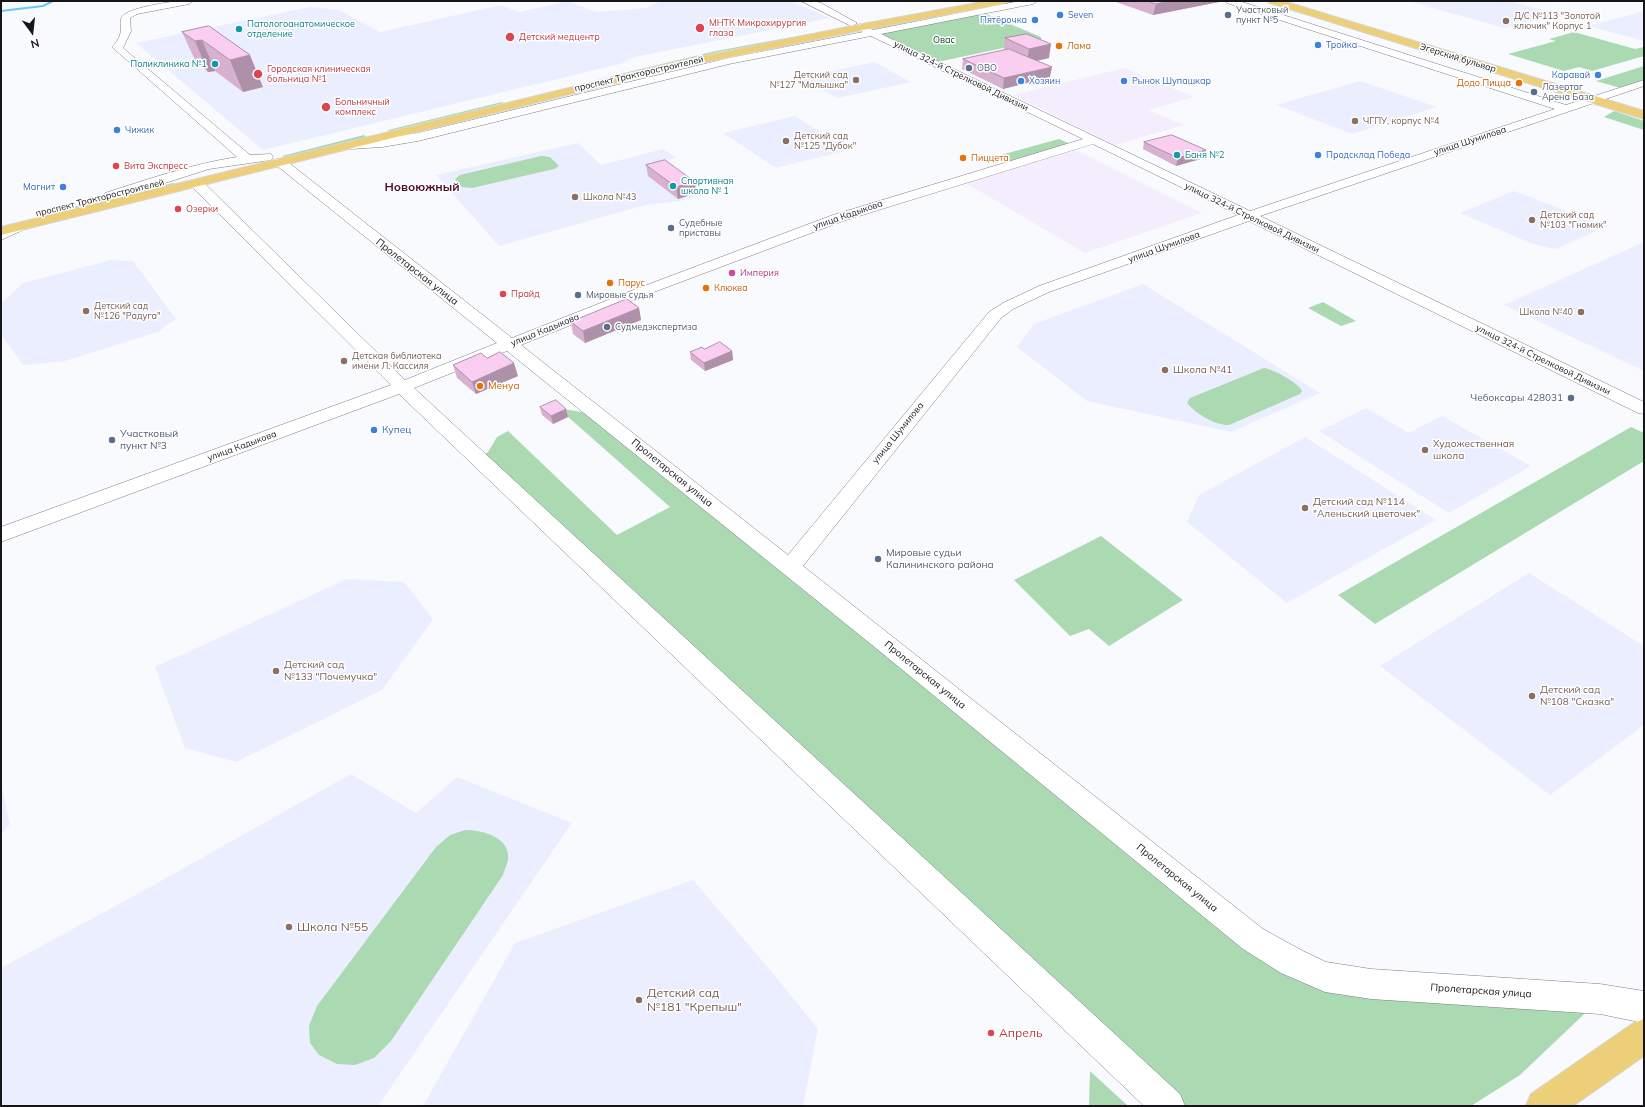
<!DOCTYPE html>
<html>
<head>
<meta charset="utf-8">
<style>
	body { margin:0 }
	#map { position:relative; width:1645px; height:1107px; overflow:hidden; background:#f9fafe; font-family:Mulish,sans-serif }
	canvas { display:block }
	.frame { position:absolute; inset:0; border:2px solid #161619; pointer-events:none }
	.north { position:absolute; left:12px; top:12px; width:40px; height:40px; -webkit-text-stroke:3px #fff; paint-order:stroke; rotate:165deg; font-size:11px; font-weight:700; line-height:16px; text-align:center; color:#161619 }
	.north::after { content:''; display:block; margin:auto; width:14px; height:18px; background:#161619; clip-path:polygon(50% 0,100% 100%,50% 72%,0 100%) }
</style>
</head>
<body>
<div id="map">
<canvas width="1645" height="1107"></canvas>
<div class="frame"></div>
<div class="north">N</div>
</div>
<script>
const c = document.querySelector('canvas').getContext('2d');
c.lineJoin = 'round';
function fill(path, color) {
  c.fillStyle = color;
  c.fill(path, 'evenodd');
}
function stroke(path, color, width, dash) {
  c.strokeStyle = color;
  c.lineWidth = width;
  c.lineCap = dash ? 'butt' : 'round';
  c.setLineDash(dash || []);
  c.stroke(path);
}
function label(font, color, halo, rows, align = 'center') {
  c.font = font + ' Mulish,sans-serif';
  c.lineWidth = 3;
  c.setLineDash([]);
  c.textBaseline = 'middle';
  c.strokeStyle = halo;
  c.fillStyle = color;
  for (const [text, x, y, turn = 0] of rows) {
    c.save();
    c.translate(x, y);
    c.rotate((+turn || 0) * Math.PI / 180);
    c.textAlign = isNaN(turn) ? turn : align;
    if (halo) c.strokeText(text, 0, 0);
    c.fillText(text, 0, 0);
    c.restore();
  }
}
fill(new Path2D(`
	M 1124,68 L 1194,97 L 1148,110 L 1184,125 L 1115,145 L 1013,95 Z`), '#f4edfe');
fill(new Path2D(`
	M 1076,150 L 1202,213 L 1085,253 L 964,182 Z`), '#f3edfe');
fill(new Path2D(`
	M 568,1 L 596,12 L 646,8 L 661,1 L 790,1 L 830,18 L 635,57 L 620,64 L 263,150 L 136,43 L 310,7 L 339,10 L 380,32 L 501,5 L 519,12 Z
	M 1408,1 L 1508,1 L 1559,14 L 1504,28 Z
	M 1644,11 L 1644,41 L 1588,26 Z
	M 874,62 L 911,82 L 838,98 L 801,78 Z
	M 1360,81 L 1437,107 L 1352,134 L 1276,105 Z
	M 795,116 L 849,150 L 776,168 L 723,133 Z
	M 578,143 L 601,165 L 663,149 L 677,158 L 666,161 L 708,193 L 680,201 L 646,205 L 499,246 L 436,175 Z
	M 1514,191 L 1607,226 L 1556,249 L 1533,244 L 1460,213 Z
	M 1644,242 L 1644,371 L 1504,305 Z
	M 111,260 L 133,261 L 176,319 L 158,332 L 65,361 L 23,365 L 1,334 L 1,304 L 23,283 Z
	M 1143,284 L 1320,393 L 1231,432 L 1087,401 L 1017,347 L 1034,324 Z
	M 1366,408 L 1409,433 L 1442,416 L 1531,466 L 1449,513 L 1319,431 Z
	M 1305,437 L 1436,520 L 1287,603 L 1187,522 L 1199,495 Z
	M 1529,573 L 1644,646 L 1644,725 L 1550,795 L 1380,666 Z
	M 347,579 L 404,582 L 433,619 L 382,690 L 236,762 L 185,748 L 155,667 Z
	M 351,774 L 416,813 L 457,777 L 572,823 L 378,1106 L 1,1106 L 1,968 L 152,886 Z
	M 1,784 L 10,824 L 1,834 Z
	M 693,880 L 771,971 L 818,1029 L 803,1106 L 423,1106 L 515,943 Z`), '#ebeefe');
fill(new Path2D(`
	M 1013,1 L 1023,1 L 876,30 L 871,29 Z
	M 978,13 L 986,14 L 1041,37 L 1041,40 L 942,61 L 935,61 L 881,34 L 883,32 Z
	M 841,28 L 843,29 L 718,52 L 618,76 L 616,75 L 716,51 Z
	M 1574,32 L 1635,49 L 1644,47 L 1644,56 L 1592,71 L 1579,67 L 1564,71 L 1508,54 L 1556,41 L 1549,39 Z
	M 1644,66 L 1644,83 L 1624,89 L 1596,81 Z
	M 502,102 L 504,103 L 389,131 L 388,130 Z
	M 1614,111 L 1644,121 L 1644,130 L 1604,117 Z
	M 364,135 L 366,137 L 284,157 L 282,156 Z
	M 1059,139 L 1070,144 L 1007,162 L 997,156 Z
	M 541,156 L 550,157 L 559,166 L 554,169 L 472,188 L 462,187 L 455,179 L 460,175 Z
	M 173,183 L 175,184 L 41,217 L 41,215 Z
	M 1323,302 L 1356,321 L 1341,326 L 1308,308 Z
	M 1264,368 C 1273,369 1299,383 1302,391 L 1300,394 L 1229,425 C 1216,426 1195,413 1187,403 L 1190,398 Z
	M 558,408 L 599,415 L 1292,962 L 1600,999 L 1520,1075 L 1471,1106 L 1177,1106 L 478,459 L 488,452 L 497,437 L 508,431 L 617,535 L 670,507 Z
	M 1631,427 L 1644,433 L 1644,461 L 1375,624 L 1338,595 Z
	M 1101,536 L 1183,600 L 1109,646 L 1089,629 L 1070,636 L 1014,580 Z
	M 465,830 C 482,830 511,837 508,860 C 507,865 504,870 503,875 L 391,1041 L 374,1058 L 355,1065 L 337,1064 L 319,1055 L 310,1043 L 309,1026 L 317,1006 L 436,847 L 450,835 Z
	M 1090,1071 L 1128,1106 L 1089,1106 Z`), '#abd9b2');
stroke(new Path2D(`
	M 1,11 L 43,6 L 53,1`), '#6cc7f9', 2);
const minor = new Path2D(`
	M 176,1 L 193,1 L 189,4 L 137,14 L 130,18 L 131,31 L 123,48 L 250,155 L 271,154 L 273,157 L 271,160 L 209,169 L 115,199 L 105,199 L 103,196 L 105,193 C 149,179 192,164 237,157 L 112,47 C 117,42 121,36 121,28 C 121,25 120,22 121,19 C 123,8 166,3 176,1 Z
	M 801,1 L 814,1 L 821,3 L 857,23 L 852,26 L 849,25 Z
	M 1020,1 L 1037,1 L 1033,4 L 881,34 L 1250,211 L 1555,109 L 1227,3 L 1226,1 L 1239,1 L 1566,105 L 1644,80 L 1644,86 L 1260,216 L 1644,402 L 1644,414 L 1638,413 L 1249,221 L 1049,292 L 1013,309 L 1001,318 L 803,566 L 1263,929 L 1303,951 L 1326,962 L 1371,969 L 1600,984 L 1644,991 L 1644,1023 L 1600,1014 L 1371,999 L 1325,992 L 1281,973 L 1243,949 L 877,649 L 507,351 L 414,388 L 1180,1094 L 1185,1106 L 1144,1106 L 399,394 L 1,542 L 1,527 L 391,385 L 191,186 L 190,183 L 191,180 L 201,180 L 405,380 L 497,343 L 276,165 L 274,162 L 276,159 L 284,159 L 512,338 L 636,289 L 833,215 L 1083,139 L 871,36 L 729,64 L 418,141 L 382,147 L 351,149 L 347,148 L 345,145 L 347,142 L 382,139 L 418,133 L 729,58 L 863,32 L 855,27 L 860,24 L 873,30 ZM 1093,144 L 1238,215 L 1039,286 L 1003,303 L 989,312 L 788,555 L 521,345 L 646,295 L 843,221 Z
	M 18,223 L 23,224 L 25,227 L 23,230 L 1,240 L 1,230 Z`);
const major = new Path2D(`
	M 987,1 L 1007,1 L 1002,4 L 852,32 L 671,69 L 1,235 L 1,227 L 671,63 L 852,26 Z
	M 1268,1 L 1283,1 L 1644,111 L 1644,119 L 1270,3 Z
	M 1644,1019 L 1644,1056 L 1573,1106 L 1526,1106 L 1531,1094 L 1632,1024 Z`);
stroke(minor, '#7c7d85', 1);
stroke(major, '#d5d5d6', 2);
fill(minor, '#fff');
fill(major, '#eecf79');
fill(new Path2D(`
	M 1113,1 L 1219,1 L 1219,2 L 1153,15 Z
	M 209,26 L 263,87 L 243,92 L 215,71 L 208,72 L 196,62 L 182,32 Z
	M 1027,34 L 1049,58 L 1036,61 L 1050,77 L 1003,89 L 962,69 L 963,59 L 1004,50 L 1005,38 Z
	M 1144,142 L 1206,150 L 1204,158 L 1176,166 L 1143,149 Z
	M 646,165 L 695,182 L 696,193 L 678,199 L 648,176 Z
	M 639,308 L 641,320 L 585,343 L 573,334 L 571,322 Z
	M 704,349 L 732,351 L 733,360 L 705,371 L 691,360 L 690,352 Z
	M 487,358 L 518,376 L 476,394 L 457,378 L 453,365 Z
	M 540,407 L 568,417 L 553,424 L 542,415 Z`), '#d7b1cf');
fill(new Path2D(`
	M 1169,1 L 1219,1 L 1219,2 L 1153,15 L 1156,4 Z
	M 202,40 L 215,71 L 208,72 L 195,41 Z
	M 1051,44 L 1049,58 L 1027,63 L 1029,49 Z
	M 250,55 L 263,87 L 243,92 L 230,60 Z
	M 1052,67 L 1050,77 L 1003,89 L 1004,78 Z
	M 1206,150 L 1204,158 L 1176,166 L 1178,158 Z
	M 695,182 L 696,193 L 678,199 L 676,187 Z
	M 639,308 L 641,320 L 585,343 L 583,331 Z
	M 732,351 L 733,360 L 705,371 L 704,363 Z
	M 514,363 L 518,376 L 476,394 L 472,382 Z
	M 566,409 L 568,417 L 553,424 L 551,416 Z`), '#af90a9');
const building = new Path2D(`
	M 1148,1 L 1169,1 L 1156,4 Z
	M 209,26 L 250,55 L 230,60 L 202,40 L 195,41 L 182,32 Z
	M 1027,34 L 1051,44 L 1029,49 L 1005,38 Z
	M 1009,49 L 1052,67 L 1004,78 L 963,59 Z
	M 1172,135 L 1206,150 L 1178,158 L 1144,142 Z
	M 665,160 L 695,182 L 676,187 L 646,165 Z
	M 627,299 L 639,308 L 583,331 L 571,322 Z
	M 720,342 L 732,351 L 704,363 L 690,352 L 702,347 L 704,349 Z
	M 500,352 L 514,363 L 472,382 L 453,365 L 481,353 L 487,358 Z
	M 556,400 L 566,409 L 551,416 L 540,407 Z`);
fill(building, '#facef1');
stroke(building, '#af90a9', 1);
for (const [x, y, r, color] of [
	[1060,15,4,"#3f7fe0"],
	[1228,15,4,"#5c6f8a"],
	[1035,20,4,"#3f7fe0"],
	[1506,21,4,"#8d6e63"],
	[700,28,5,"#e0444e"],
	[239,29,4,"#0f9aa8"],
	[510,37,5,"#e0444e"],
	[1318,45,4,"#3f7fe0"],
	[1059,46,4,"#e8710a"],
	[215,64,4,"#0f9aa8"],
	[969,68,4,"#5c6f8a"],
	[258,74,5,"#e0444e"],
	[1598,75,4,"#3f7fe0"],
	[856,80,4,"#8d6e63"],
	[1021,81,4,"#3f7fe0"],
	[1124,81,4,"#3f7fe0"],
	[1519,83,4,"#e8710a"],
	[1534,92,4,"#5c6f8a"],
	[326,107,5,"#e0444e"],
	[1355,121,4,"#8d6e63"],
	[117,130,4,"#3f7fe0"],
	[786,141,4,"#8d6e63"],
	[1177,155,4,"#0f9aa8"],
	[1318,155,4,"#3f7fe0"],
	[963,158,4,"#e8710a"],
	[116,166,4,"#e0444e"],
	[673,186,4,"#0f9aa8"],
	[63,187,4,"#3f7fe0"],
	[575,197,4,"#8d6e63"],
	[178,209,4,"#e0444e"],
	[1532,220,4,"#8d6e63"],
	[671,228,4,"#5c6f8a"],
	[732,273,4,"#d1479c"],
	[610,283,4,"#e8710a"],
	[706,288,4,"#e8710a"],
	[503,294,4,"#e0444e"],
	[578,295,4,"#5c6f8a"],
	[86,311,4,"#8d6e63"],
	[1581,312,4,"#8d6e63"],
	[607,327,4,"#5c6f8a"],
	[344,361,4,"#8d6e63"],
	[1165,370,4,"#8d6e63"],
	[480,386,4,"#e8710a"],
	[1571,398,4,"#5c6f8a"],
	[374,430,4,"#3f7fe0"],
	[112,440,4,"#5c6f8a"],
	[1425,450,4,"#8d6e63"],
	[1305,508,4,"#8d6e63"],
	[878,559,4,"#5c6f8a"],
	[276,671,4,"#8d6e63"],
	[1532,696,4,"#8d6e63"],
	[289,927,4,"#8d6e63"],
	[639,1000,4,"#8d6e63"],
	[991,1033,4,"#e0444e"]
]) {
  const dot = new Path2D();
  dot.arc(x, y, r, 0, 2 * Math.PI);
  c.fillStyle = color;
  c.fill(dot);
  stroke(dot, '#fff', 1.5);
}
label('9px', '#4e5e75', '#fff', [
	["Участковый",1236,10],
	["пункт №5",1236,20],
	["ОВО",977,68],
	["Лазертаг",1542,87],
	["Арена База",1542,97],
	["Судебные",679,223],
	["приставы",679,233],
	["Мировые судья",586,295],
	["Судмедэкспертиза",615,327]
], 'left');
label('9px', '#366cbe', '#fff', [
	["Seven",1068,15],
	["Пятёрочка",1027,20,"right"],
	["Тройка",1326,45],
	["Каравай",1590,75,"right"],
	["Хозяин",1029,81],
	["Рынок Шупашкар",1132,81],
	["Чижик",125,130],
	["Продсклад Победа",1326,155],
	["Магнит",55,187,"right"]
], 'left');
label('9px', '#785e54', '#fff', [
	["Д/С №113 \"Золотой",1514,16],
	["ключик\" Корпус 1",1514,26],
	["Детский сад",848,75,"right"],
	["№127 \"Малышка\"",848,85,"right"],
	["ЧГПУ, корпус №4",1363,121],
	["Детский сад",794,136],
	["№125 \"Дубок\"",794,146],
	["Школа №43",583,197],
	["Детский сад",1540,215],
	["№103 \"Гномик\"",1540,225],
	["Детский сад",94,306],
	["№126 \"Радуга\"",94,316],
	["Школа №40",1573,312,"right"],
	["Детская библиотека",352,356],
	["имени Л. Кассиля",352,366]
], 'left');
label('9px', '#be3a42', '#fff', [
	["МНТК Микрохирургия",709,23],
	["глаза",709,33],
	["Детский медцентр",519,37],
	["Городская клиническая",267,69],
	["больница №1",267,79],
	["Больничный",335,102],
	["комплекс",335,112],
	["Вита Экспресс",124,166],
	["Озерки",186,209],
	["Прайд",511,294]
], 'left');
label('9px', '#0d838f', '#fff', [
	["Патологоанатомическое",247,24],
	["отделение",247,34],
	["Поликлиника №1",207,64,"right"],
	["Баня №2",1185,155],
	["Спортивная",681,181],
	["школа № 1",681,191]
], 'left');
label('9px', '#07401a', '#fff', [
	["Овас",944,40]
]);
label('9px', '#c56008', '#fff', [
	["Лама",1067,46],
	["Додо Пицца",1511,83,"right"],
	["Пиццета",971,158],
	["Парус",618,283],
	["Клюква",714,288]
], 'left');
label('9px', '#161619', '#fff', [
	["Эгерский бульвар",1458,58,17],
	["проспект Тракторостроителей",639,74,-13],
	["улица 324-й Стрелковой Дивизии",961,76,26],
	["улица Шумилова",1470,141,-18],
	["проспект Тракторостроителей",100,198,-14],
	["улица Кадыкова",848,215,-19],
	["улица 324-й Стрелковой Дивизии",1252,218,26],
	["улица Шумилова",1164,247,-20],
	["улица Кадыкова",545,330,-22],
	["улица 324-й Стрелковой Дивизии",1543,360,26],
	["улица Шумилова",898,433,-51],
	["улица Кадыкова",242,446,-20]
]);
label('9px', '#b23c85', '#fff', [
	["Империя",740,273]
], 'left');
label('10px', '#161619', '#fff', [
	["Пролетарская улица",417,272,38],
	["Пролетарская улица",672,473,39],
	["Пролетарская улица",925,675,39],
	["Пролетарская улица",1177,878,39],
	["Пролетарская улица",1481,991,4]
]);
label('10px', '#785e54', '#fff', [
	["Школа №41",1173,370],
	["Художественная",1433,444],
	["школа",1433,456],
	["Детский сад №114",1313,502],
	["\"Аленьский цветочек\"",1313,514],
	["Детский сад",284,665],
	["№133 \"Почемучка\"",284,677],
	["Детский сад",1540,690],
	["№108 \"Сказка\"",1540,702]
], 'left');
label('10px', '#c56008', '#fff', [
	["Менуа",488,386]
], 'left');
label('10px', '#4e5e75', '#fff', [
	["Чебоксары 428031",1563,398,"right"],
	["Участковый",120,434],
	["пункт №3",120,446],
	["Мировые судьи",886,553],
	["Калининского района",886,565]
], 'left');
label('10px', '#366cbe', '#fff', [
	["Купец",382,430]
], 'left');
label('bold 12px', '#500c25', '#fff', [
	["Новоюжный",422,187]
]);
label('12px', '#785e54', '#fff', [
	["Школа №55",297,927],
	["Детский сад",647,993],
	["№181 \"Крепыш\"",647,1007]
], 'left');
label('12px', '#be3a42', '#fff', [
	["Апрель",999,1033]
], 'left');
</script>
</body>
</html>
